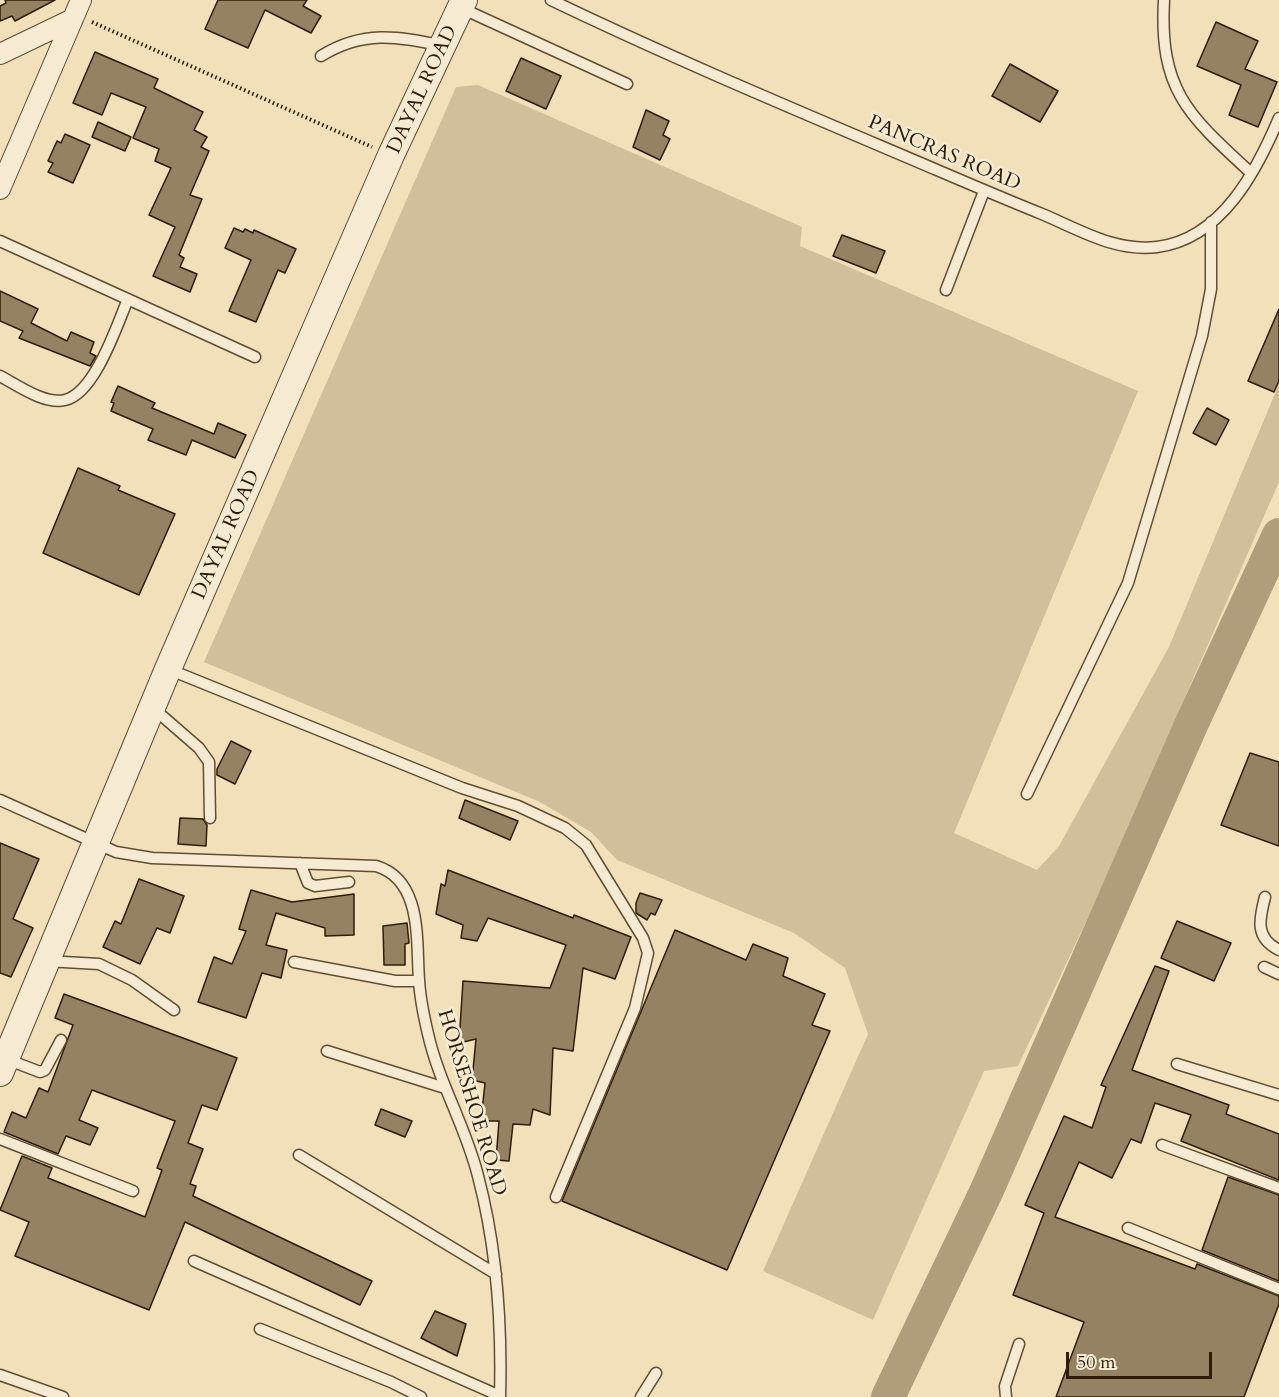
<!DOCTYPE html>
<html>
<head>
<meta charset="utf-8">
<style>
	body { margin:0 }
	#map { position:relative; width:1279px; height:1397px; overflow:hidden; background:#f1e0b9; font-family:Cardo,serif }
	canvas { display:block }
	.scale { position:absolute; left:1066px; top:1352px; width:146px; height:27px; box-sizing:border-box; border:3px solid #2f1c05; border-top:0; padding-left:8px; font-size:18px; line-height:21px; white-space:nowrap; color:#2f1c05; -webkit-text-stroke:4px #f6ebd2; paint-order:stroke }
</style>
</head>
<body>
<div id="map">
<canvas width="1279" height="1397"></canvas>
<div class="scale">50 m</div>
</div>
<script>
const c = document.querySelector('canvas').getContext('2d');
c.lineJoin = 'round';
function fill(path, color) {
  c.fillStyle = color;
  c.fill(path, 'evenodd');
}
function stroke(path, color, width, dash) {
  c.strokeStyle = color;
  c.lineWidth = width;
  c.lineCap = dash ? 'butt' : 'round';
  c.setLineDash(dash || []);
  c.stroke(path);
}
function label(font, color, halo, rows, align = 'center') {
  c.font = font + ' Cardo,serif';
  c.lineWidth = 5;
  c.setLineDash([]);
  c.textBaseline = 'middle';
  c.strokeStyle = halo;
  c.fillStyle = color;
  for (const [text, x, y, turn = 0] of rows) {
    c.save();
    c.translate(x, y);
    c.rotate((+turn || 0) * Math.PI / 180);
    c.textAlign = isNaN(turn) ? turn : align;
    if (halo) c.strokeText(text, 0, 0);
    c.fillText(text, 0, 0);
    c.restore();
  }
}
fill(new Path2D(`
	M 478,85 L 802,227 L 800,246 L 1138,391 L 954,833 L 1037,870 L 1059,846 L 1169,647 L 1279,384 L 1279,482 L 1099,894 L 1018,1066 L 984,1071 L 873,1320 L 763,1271 L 868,1034 L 845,968 L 794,933 L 617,860 L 591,832 L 540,802 L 204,662 L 456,87 Z`), '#d0bf9a');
stroke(new Path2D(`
	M 888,1397 L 987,1190 L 1191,725 L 1279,535`), '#af9d7c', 34);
const building = new Path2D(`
	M 5,0 L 55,0 L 15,21 L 12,16 L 0,21 L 0,6 L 6,3 Z
	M 218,0 L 307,0 L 303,6 L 321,16 L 311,33 L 265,10 L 248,48 L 205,29 Z
	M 1216,22 L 1258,41 L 1245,69 L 1277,82 L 1258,127 L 1229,115 L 1241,85 L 1197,66 Z
	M 95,52 L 158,79 L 154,88 L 203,112 L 194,130 L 207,137 L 201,147 L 209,151 L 190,195 L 202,199 L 179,255 L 184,258 L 180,267 L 197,274 L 190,292 L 153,276 L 175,227 L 149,215 L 171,168 L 155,161 L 159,149 L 133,138 L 146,107 L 111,93 L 102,115 L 73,103 Z
	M 521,58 L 561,76 L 546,109 L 506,91 Z
	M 1010,64 L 1058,91 L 1040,122 L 992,96 Z
	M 646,110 L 669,121 L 663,135 L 670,139 L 660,160 L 633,147 Z
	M 98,122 L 131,137 L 125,151 L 92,137 Z
	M 65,134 L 90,145 L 73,183 L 48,172 L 53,163 L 48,161 L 57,141 L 61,143 Z
	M 234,228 L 243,232 L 245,229 L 253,233 L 254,230 L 296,249 L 285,273 L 278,270 L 256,322 L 229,311 L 251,260 L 225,248 Z
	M 842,235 L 885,251 L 876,273 L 833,256 Z
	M 0,291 L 38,309 L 31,323 L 67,341 L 71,332 L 94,342 L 90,353 L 96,356 L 90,366 L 19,338 L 23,331 L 0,321 Z
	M 1279,309 L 1279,381 L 1274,392 L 1248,381 Z
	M 118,386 L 155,403 L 152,408 L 214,434 L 218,423 L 246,435 L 235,458 L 192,440 L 186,455 L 148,440 L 153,429 L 111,411 L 114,403 L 111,402 Z
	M 1207,408 L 1229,420 L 1216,445 L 1193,433 Z
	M 78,468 L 120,486 L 118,490 L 175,514 L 139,595 L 43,553 Z
	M 231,741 L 251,751 L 235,784 L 217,775 L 217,769 Z
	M 1250,753 L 1279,762 L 1279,846 L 1221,825 Z
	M 465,800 L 518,821 L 510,840 L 459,818 Z
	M 180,818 L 203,819 L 207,825 L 206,846 L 178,844 Z
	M 0,843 L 39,859 L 13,919 L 33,928 L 11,977 L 0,973 Z
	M 448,870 L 573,918 L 574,915 L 631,937 L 615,979 L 583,968 L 573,1051 L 553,1048 L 550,1115 L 533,1109 L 530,1125 L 513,1124 L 509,1161 L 496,1160 L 499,1121 L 481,1121 L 485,1083 L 472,1080 L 476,1039 L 459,1043 L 463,981 L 550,988 L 566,945 L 488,918 L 477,941 L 461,938 L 463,925 L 436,914 L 441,884 L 445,886 Z
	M 139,879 L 184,896 L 170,933 L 157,928 L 140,964 L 103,947 L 115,921 L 121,924 Z
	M 251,890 L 292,902 L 354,894 L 354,935 L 325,936 L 325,928 L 276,913 L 266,945 L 287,950 L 281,978 L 262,973 L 246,1018 L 198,1002 L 214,957 L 232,964 L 246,931 L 239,929 Z
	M 640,893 L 662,900 L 655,915 L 651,913 L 647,920 L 636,913 L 636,903 Z
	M 1177,921 L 1231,943 L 1214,981 L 1161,958 Z
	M 407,923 L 409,943 L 405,944 L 405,965 L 384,965 L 383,926 Z
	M 675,930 L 746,960 L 753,944 L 788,958 L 783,976 L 825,994 L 812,1025 L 830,1031 L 727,1270 L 562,1201 Z
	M 1155,966 L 1169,971 L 1132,1070 L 1229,1105 L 1226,1114 L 1279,1134 L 1279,1180 L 1181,1141 L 1191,1115 L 1155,1103 L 1141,1143 L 1131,1139 L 1112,1178 L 1079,1162 L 1055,1217 L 1195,1269 L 1197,1264 L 1279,1296 L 1279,1304 L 1244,1397 L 1056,1397 L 1084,1322 L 1013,1295 L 1044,1213 L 1025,1205 L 1064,1116 L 1092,1128 L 1106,1087 L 1101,1085 Z
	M 64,994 L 237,1058 L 217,1110 L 202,1105 L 188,1143 L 203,1149 L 190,1184 L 196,1186 L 193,1196 L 372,1281 L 360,1305 L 185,1222 L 149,1310 L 15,1256 L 29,1222 L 0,1210 L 22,1156 L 52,1168 L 48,1178 L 145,1217 L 162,1170 L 157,1168 L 175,1121 L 92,1090 L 79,1120 L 98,1128 L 90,1145 L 66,1136 L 58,1154 L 4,1132 L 12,1112 L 26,1118 L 39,1088 L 48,1092 L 73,1025 L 55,1018 Z
	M 381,1109 L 412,1121 L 405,1137 L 375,1125 Z
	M 1228,1177 L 1279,1195 L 1279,1281 L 1202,1250 Z
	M 435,1311 L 466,1324 L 457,1356 L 421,1338 Z`);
fill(building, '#948263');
stroke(building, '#2f1c05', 1.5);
const service = new Path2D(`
	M 551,0 C 678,61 808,115 937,170 C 972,185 1007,200 1042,214 C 1080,230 1115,252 1157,247 C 1222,239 1257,170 1279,118
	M 1164,0 C 1159,90 1188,115 1250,172
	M 461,8 L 627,84
	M 321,56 C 363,30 397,36 444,46
	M 0,241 L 255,357
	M 946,290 L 984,191
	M 0,376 C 17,385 45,405 65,400 C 95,393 117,325 128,299
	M 168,669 L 462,788 L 518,806 L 565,828 L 586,845 L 643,938 L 648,953 L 635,1008 L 556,1197
	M 153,708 L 199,748 L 209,762 L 210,818
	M 1027,794 L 1128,583 L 1202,336 L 1211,289 L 1211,222
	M 0,800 L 116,852 L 152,858 L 376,866 C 423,880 416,941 419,980 C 420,998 424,1017 428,1034 C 439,1083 466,1127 478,1176 C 497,1248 502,1323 500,1397
	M 300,863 L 308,883 L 315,886 L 349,882
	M 1265,897 C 1259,920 1255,938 1279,950
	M 46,961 L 99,964 L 132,980 L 174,1010
	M 294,962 L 395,981 L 419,981
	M 1264,967 L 1279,974
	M 327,1051 L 445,1088
	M 6,1059 L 40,1072 L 45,1070 L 61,1040
	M 1177,1064 L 1279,1095
	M 0,1139 L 133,1191
	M 1162,1145 L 1279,1188
	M 299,1155 L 496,1274
	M 1128,1228 L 1279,1289
	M 194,1261 L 500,1396
	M 260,1329 L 391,1382 L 421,1397
	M 0,1375 L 63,1397
	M 641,1397 L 656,1373
	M 1006,1397 L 1005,1386 L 1019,1344`);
const minor = new Path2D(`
	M 0,54 L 73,19
	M 0,189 L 81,0`);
const tertiary = new Path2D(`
	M 0,1073 L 168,669 L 391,155 L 464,0`);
stroke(service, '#604d32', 13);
stroke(minor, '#604d32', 22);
stroke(tertiary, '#604d32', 28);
stroke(new Path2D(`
	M 92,22 L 372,147`), '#2f1c05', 4, [1.5, 3]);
stroke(service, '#f6ebd2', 10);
stroke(minor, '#f6ebd2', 20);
stroke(tertiary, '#f6ebd2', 26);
label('20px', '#2f1c05', '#f6ebd2', [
	["DAYAL ROAD",423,90,-65],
	["PANCRAS ROAD",944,154,23],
	["DAYAL ROAD",227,535,-66],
	["HORSESHOE ROAD",471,1103,73]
]);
</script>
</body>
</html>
